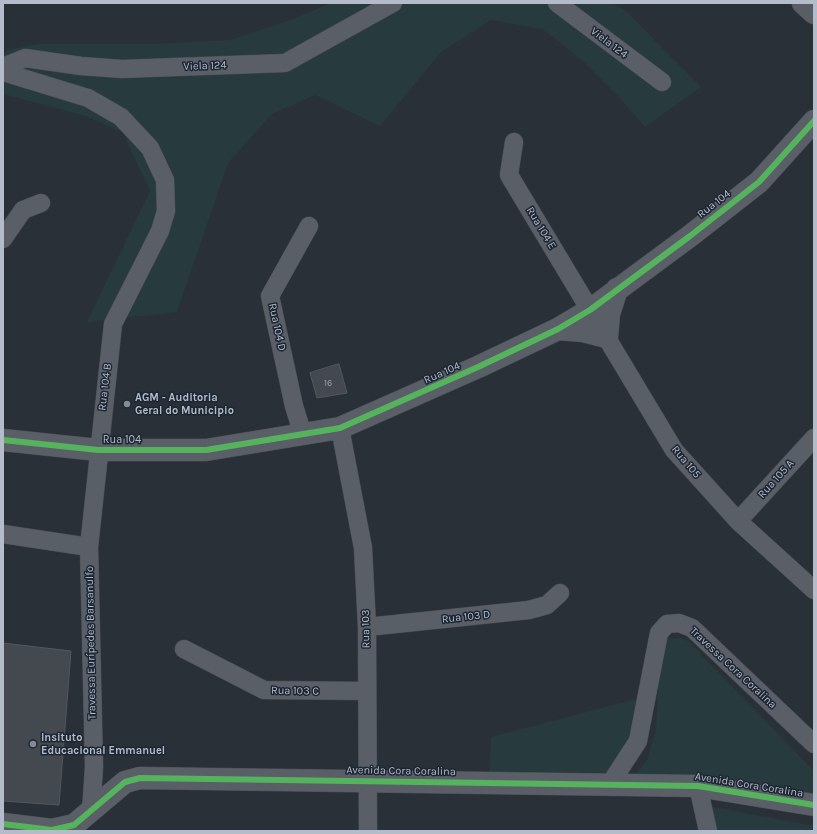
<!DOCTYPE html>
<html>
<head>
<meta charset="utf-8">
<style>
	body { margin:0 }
	#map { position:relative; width:817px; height:834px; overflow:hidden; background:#2a3038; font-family:Karla,sans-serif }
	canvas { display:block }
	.frame { position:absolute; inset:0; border:4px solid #b4bcc9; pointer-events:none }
</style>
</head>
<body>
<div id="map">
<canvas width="817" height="834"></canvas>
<div class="frame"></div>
</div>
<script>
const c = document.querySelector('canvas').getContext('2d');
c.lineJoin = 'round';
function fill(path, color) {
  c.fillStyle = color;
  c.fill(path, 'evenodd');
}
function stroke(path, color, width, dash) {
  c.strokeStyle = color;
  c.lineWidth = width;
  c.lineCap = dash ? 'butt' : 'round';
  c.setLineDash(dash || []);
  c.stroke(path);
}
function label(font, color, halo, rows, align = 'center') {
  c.font = font + ' Karla,sans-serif';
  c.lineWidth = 3;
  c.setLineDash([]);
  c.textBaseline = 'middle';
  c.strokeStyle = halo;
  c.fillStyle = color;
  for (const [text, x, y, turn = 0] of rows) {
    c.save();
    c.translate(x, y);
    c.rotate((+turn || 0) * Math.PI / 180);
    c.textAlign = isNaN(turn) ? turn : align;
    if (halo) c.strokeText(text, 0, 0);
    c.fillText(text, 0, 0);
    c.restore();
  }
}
fill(new Path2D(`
	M 331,3 L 612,3 L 626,11 L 701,87 L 645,127 L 617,95 L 584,62 L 543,29 L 491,20 L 441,52 L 380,126 L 315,95 L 272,114 L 228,163 L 177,312 L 87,322 L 150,191 L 123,133 L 86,116 L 3,94 L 3,57 L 7,50 L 39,44 L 154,44 L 231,40 L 291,20 Z
	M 680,638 L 688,641 L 814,771 L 814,797 L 629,782 L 647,760 L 656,731 L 660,657 L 667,639 Z
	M 640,698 L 629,740 L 606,775 L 489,779 L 491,737 Z
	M 708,806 L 814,826 L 814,831 L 713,831 Z`), '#273a3e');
const building = new Path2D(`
	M 339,364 L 347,393 L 317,398 L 310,373 Z
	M 3,643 L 71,651 L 59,805 L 3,801 Z`);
fill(building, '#444950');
stroke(building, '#52575f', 1);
const minor = new Path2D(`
	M 557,3 L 662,82
	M 3,67 L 25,58 L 81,66 L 122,69 L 285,63 L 393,3
	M 3,72 L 88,98 L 121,117 L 150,148 L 165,180 L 166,211 L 160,231 L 113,324 L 89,547 L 94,767 L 91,811
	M 514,142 L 509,175 L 674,450 L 738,521 L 814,590
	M 3,239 L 23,210 L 41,203
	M 340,428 L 363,548 L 367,627 L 368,831
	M 303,435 L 294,406 L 270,296 L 309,226
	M 738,521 L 814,438
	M 3,534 L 89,547
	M 367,627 L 529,610 L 547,605 L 560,593
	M 184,649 L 264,690 L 367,691
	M 610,784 L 638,741 L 659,633 L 667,624 L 679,623 L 692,628 L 814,744
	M 698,786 L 708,831`);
const tertiary = new Path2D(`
	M 558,329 L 583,331 L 607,337 L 609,314 L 617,289
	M 3,440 L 98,450 L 206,450 L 340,428 L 478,367 L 558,329 L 590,310 L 690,236 L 759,182 L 814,121
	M 3,824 L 52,830 L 74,825 L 125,782 L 140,778 L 698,786 L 814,805`);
const secondary = new Path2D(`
	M 803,3 L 814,13`);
stroke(minor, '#484c53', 19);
stroke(tertiary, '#484c53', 23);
stroke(secondary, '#484c53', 23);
stroke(minor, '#5a5e66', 18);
stroke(tertiary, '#5a5e66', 22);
stroke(secondary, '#595d64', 22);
stroke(new Path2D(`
	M 3,440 L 98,450 L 206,450 L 340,428 L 478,367 L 558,329 L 590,310 L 690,236 L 759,182 L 814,121
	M 3,824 L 52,830 L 74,825 L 125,782 L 140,778 L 698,786 L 814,805`), '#56b35d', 6);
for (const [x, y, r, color] of [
	[127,404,4,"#848b96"],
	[33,744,4,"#848b96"]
]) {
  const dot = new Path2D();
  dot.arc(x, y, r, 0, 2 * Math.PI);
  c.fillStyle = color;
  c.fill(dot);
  stroke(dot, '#1d2633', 1.5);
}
label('9px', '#989fab', null, [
	["16",328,383]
]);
label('11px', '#b4bcc9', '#1d2633', [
	["Viela 124",609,43,37],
	["Viela 124",205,66,-2],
	["Rua 104",714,204,-38],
	["Rua 104 E",541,228,59],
	["Rua 104 D",277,327,78],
	["Rua 104",442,373,-24],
	["Rua 104 B",105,387,-83],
	["Rua 104",122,440],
	["Rua 105",686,462,50],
	["Rua 105 A",776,479,-48],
	["Rua 103 D",466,617,-6],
	["Rua 103",366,629,-91],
	["Travessa Eurípedes Barsanulfo",91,643,-91],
	["Travessa Cora Coralina",733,668,43],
	["Rua 103 C",295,691,1],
	["Avenida Cora Coralina",401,771,1],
	["Avenida Cora Coralina",749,785,9]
]);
label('bold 11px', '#b4bcc9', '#1d2633', [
	["AGM - Auditoria",135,398],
	["Geral do Municipio",135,411],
	["Insituto",41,738],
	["Educacional Emmanuel",41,751]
], 'left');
</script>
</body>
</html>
